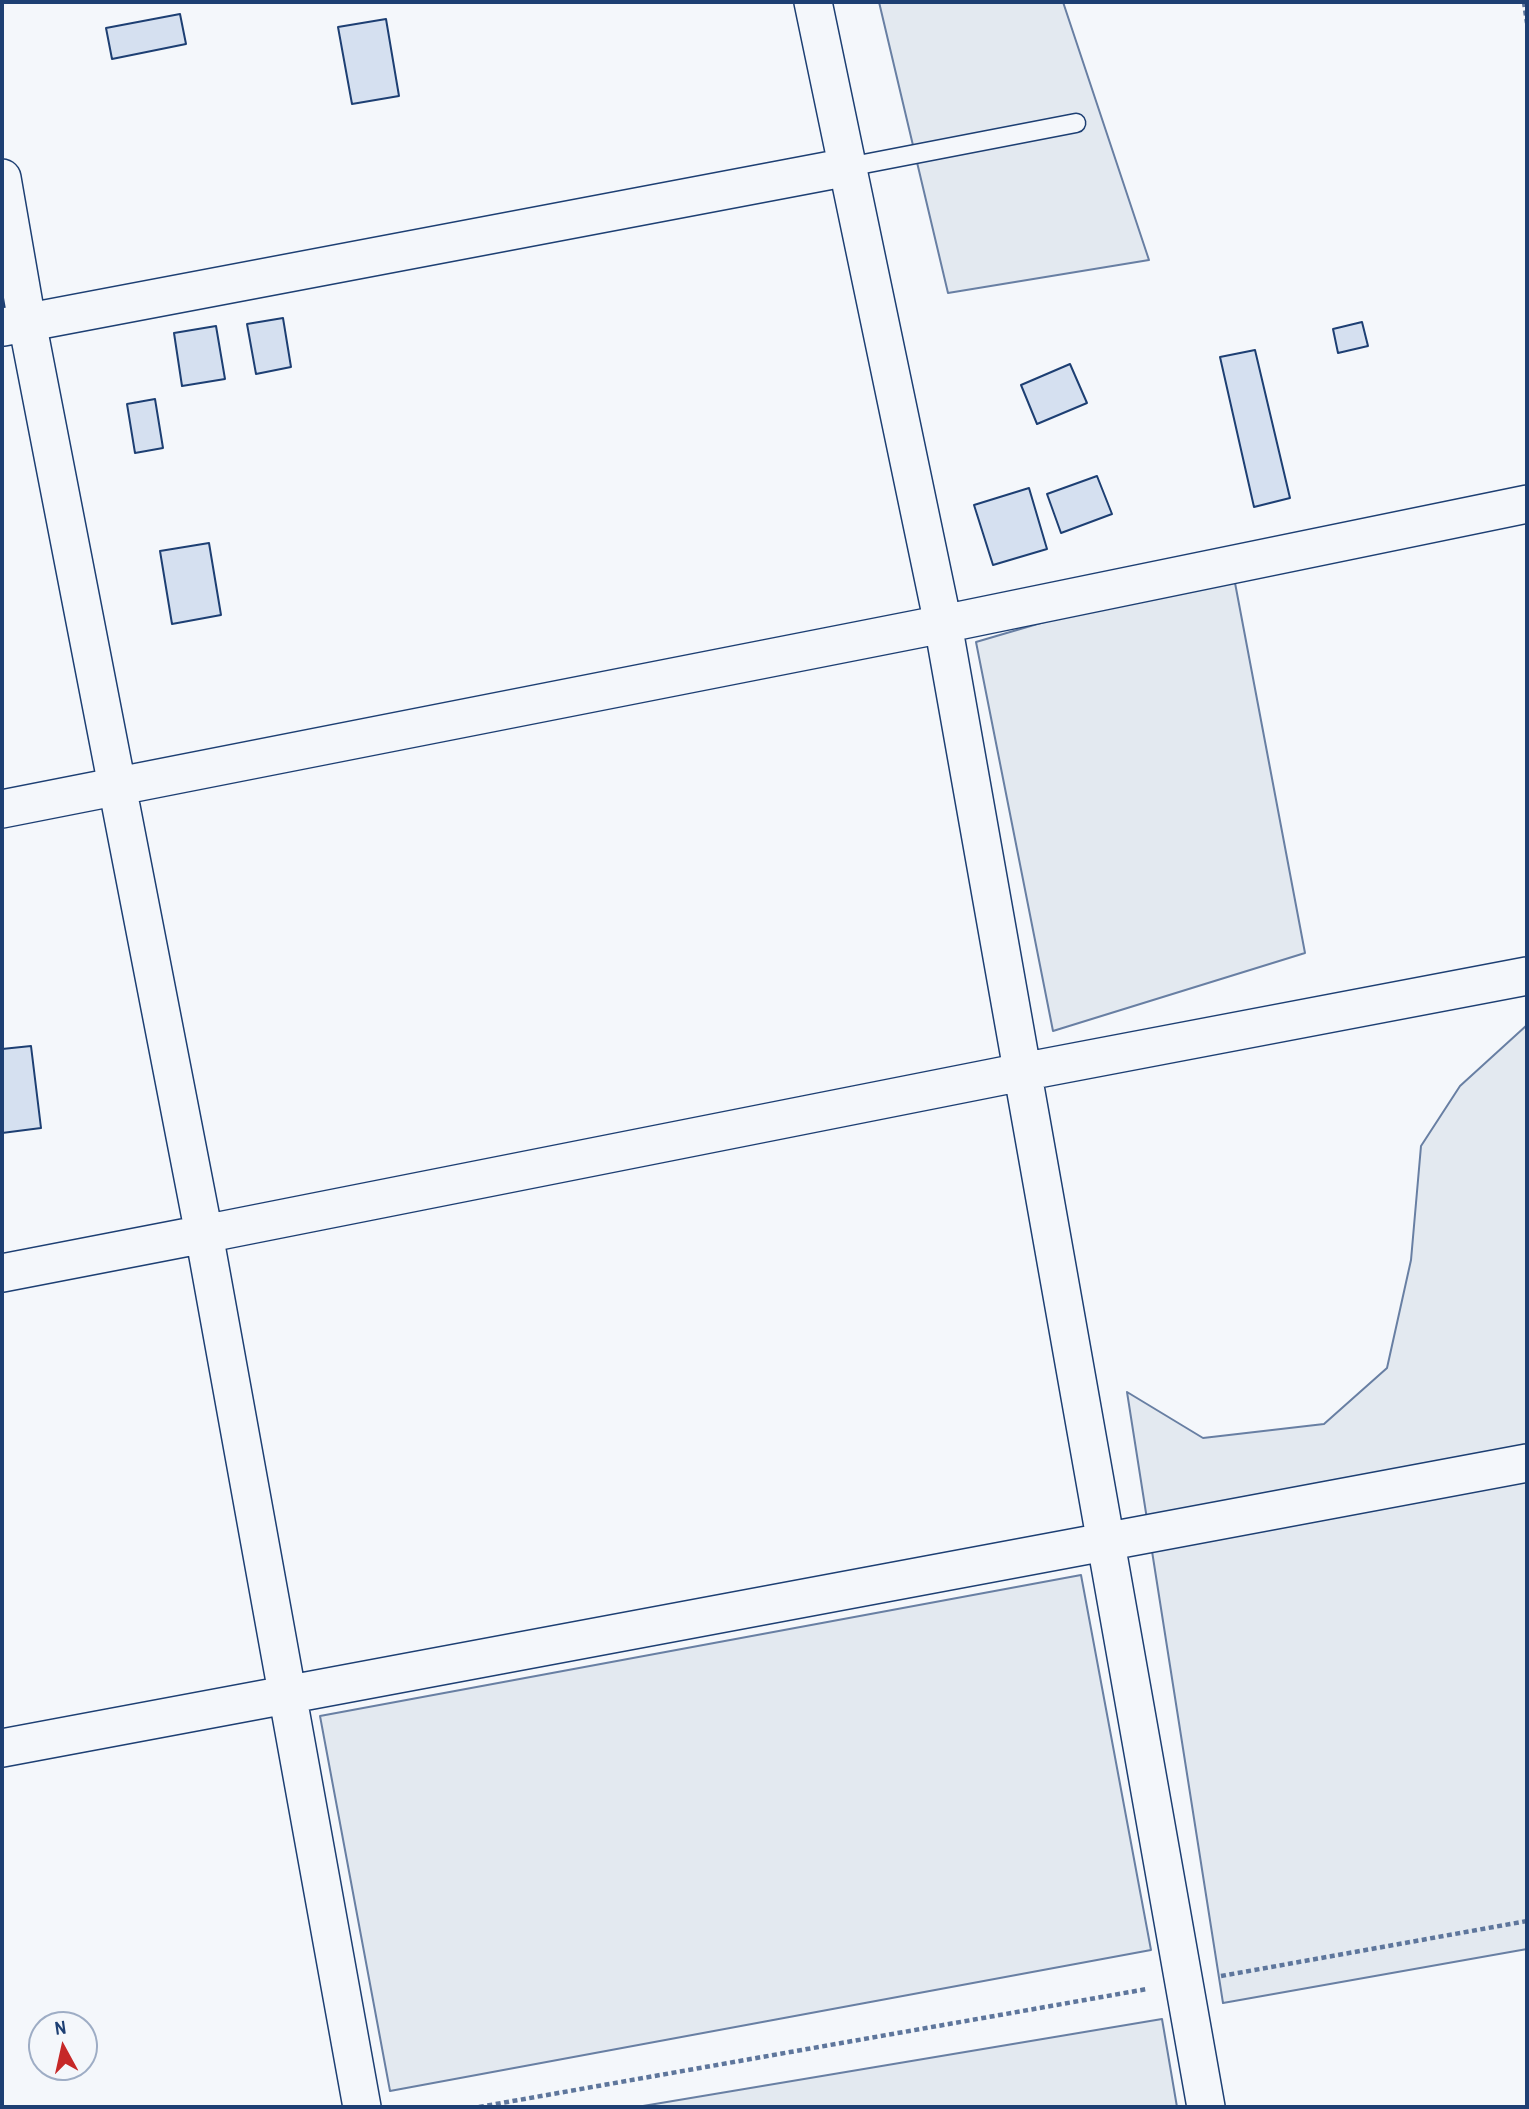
<!DOCTYPE html>
<html>
<head>
<meta charset="utf-8">
<style>
	body { margin:0 }
	#map { position:relative; width:1529px; height:2109px; overflow:hidden; background:#f4f7fb; font-family:"Archivo Narrow",sans-serif }
	canvas { display:block }
	.frame { position:absolute; inset:0; border:4px solid #1d3f73; pointer-events:none }
	.north { position:absolute; left:28px; top:2011px; width:70px; height:70px; box-sizing:border-box; background:#f4f7fb; border:2px solid #9eadc5; border-radius:50%; rotate:352deg; font-size:19px; font-weight:700; line-height:28px; text-align:center; color:#1d3f73 }
	.north::after { content:''; display:block; margin:auto; width:24px; height:32px; background:#c62828; clip-path:polygon(50% 0,100% 100%,50% 72%,0 100%) }
</style>
</head>
<body>
<div id="map">
<canvas width="1529" height="2109"></canvas>
<div class="frame"></div>
<div class="north">N</div>
</div>
<script>
const c = document.querySelector('canvas').getContext('2d');
c.lineJoin = 'round';
function fill(path, color) {
  c.fillStyle = color;
  c.fill(path, 'evenodd');
}
function stroke(path, color, width, dash) {
  c.strokeStyle = color;
  c.lineWidth = width;
  c.lineCap = dash ? 'butt' : 'round';
  c.setLineDash(dash || []);
  c.stroke(path);
}
const green = new Path2D(`
	M 879,2 L 1063,2 L 1149,260 L 948,293 Z
	M 1232,567 L 1305,953 L 1053,1031 L 976,642 Z
	M 1527,1025 L 1527,1949 L 1223,2003 L 1127,1392 L 1203,1438 L 1324,1424 L 1387,1368 L 1411,1260 L 1421,1146 L 1460,1086 Z
	M 1081,1575 L 1151,1950 L 390,2091 L 320,1716 Z
	M 1162,2019 L 1177,2107 L 637,2107 Z`);
fill(green, '#e3e9f0');
stroke(green, '#687fa3', 2);
const building = new Path2D(`
	M 180,14 L 186,44 L 112,59 L 106,28 Z
	M 386,19 L 399,96 L 352,104 L 338,27 Z
	M 283,318 L 291,367 L 256,374 L 247,324 Z
	M 1362,322 L 1368,346 L 1338,353 L 1333,329 Z
	M 216,326 L 225,379 L 182,386 L 174,333 Z
	M 1255,350 L 1290,498 L 1254,507 L 1220,357 Z
	M 1070,364 L 1087,403 L 1037,424 L 1021,385 Z
	M 155,399 L 163,448 L 135,453 L 127,404 Z
	M 1097,476 L 1112,514 L 1061,533 L 1047,494 Z
	M 1029,488 L 1047,549 L 993,565 L 974,505 Z
	M 209,543 L 221,615 L 172,624 L 160,551 Z
	M 31,1046 L 41,1128 L 2,1133 L 2,1049 Z`);
fill(building, '#d5e0f0');
stroke(building, '#1d3f73', 2);
const lane = new Path2D(`
	M 848,167 L 1076,123`);
const street = new Path2D(`
	M 813,2 L 943,624 L 1206,2107
	M 2,178 L 27,322 L 204,1234 L 2,1273
	M 3,327 L 848,167
	M 2,809 L 943,624 L 1527,504
	M 2,1748 L 1527,1463
	M 362,2107 L 204,1234 L 1022,1072 L 1527,976`);
stroke(lane, '#1d3f73', 21);
stroke(street, '#1d3f73', 40);
stroke(new Path2D(`
	M 1524,2 L 1527,23
	M 1221,1976 L 1527,1921
	M 479,2107 L 1147,1989`), '#5e769c', 4.5, [5, 3.5]);
stroke(lane, '#f4f7fb', 18);
stroke(street, '#f4f7fb', 37);
</script>
</body>
</html>
